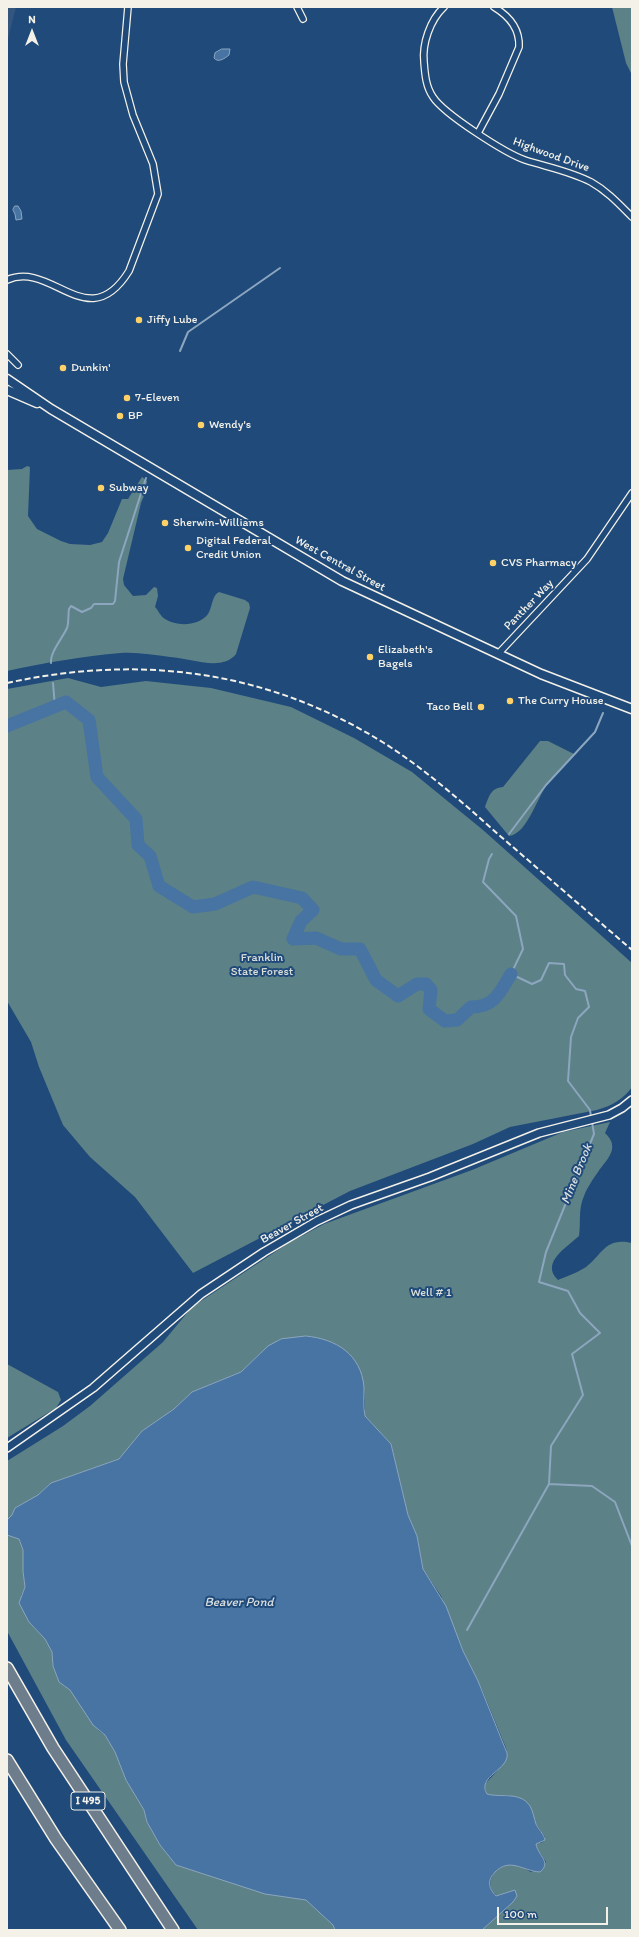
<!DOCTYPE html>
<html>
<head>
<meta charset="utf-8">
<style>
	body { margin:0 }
	#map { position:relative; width:639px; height:1937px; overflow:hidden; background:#1f4a7a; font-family:Itim,sans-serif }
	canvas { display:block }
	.frame { position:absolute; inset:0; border:8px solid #f4f1e8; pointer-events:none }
	.north { position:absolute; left:12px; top:12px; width:40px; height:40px; -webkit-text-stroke:3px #1f4a7a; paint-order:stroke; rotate:0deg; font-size:11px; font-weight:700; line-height:16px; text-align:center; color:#f4f1e8 }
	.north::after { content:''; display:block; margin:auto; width:14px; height:18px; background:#f4f1e8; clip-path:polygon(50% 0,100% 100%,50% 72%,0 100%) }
	.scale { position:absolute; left:497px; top:1907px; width:111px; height:18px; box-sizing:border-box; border:2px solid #f4f1e8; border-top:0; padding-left:5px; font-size:12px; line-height:14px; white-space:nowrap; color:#f4f1e8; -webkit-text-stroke:3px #1f4a7a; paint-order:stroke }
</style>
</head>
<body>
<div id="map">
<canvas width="639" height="1937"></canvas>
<div class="frame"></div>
<div class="north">N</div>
<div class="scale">100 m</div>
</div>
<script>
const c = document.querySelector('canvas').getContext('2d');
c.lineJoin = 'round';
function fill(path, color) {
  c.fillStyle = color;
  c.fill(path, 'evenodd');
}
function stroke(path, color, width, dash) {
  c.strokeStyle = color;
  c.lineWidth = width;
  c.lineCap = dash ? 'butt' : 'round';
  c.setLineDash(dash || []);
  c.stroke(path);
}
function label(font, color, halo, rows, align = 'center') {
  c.font = font + ' Itim,sans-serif';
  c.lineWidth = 4;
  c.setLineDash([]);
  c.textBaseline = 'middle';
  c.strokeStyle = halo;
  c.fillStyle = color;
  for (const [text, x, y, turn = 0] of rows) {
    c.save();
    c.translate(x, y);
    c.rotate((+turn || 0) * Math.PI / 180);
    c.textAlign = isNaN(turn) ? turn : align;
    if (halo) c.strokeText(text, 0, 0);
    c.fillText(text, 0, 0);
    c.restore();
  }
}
fill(new Path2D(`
	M 7,7 L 16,7 L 7,43 Z`), '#34557d');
fill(new Path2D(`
	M 612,7 L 632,7 L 632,75 L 626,63 Z
	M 27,466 L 30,467 L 28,516 L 37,529 L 61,541 L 70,544 L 90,545 L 102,542 L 108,533 L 122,499 L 128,499 L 142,477 L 147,481 L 145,493 L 141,503 L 123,579 L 124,585 L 133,596 L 146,595 L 154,587 L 157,588 L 158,596 L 155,607 C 158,610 161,617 165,619 C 177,627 199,626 208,614 C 212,608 212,595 219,592 L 245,600 L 249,603 L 250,608 L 236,654 C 222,672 190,658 170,657 C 154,655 137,652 121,653 C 83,656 44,663 7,671 L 7,470 L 22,469 Z
	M 68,678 L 101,687 L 146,681 L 211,688 L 291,707 L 354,738 L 412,772 L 483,830 L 632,963 L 632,1087 C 624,1099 611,1106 597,1110 L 510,1127 L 473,1144 L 350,1191 L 193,1273 L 135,1197 L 90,1157 L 63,1125 L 39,1067 L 31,1042 L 7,1001 L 7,689 Z
	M 540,741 L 548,741 L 574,754 C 566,764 556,773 549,782 C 538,794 528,834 509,836 L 485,807 C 489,796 491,788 503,787 Z
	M 610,1122 L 605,1133 C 621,1148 607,1159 598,1172 C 593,1179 587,1188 584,1196 C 578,1209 581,1223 579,1236 C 567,1247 540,1263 558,1280 C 567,1276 577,1273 586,1267 C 603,1254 605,1237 632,1243 L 632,1930 L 482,1930 L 513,1902 L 517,1896 L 508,1892 L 497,1896 C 481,1884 496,1864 513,1864 C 519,1864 525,1869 531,1872 L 546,1862 L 536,1847 L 536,1844 L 543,1842 L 545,1837 L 536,1824 L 530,1806 L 508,1795 L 493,1796 L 487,1794 L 484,1785 L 499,1769 L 507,1753 L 506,1748 L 483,1692 L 463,1651 L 441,1596 L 423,1569 L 417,1536 L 408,1515 L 391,1444 L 365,1416 L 364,1388 L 358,1368 L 268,1346 L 241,1372 L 192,1392 L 174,1409 L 142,1431 L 119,1459 L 51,1483 L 38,1495 L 15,1508 L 12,1515 L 7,1520 L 7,1461 L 63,1426 L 90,1406 L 163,1342 L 192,1307 L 287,1244 L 324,1224 L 472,1170 L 563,1132 Z
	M 7,1364 L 58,1392 L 61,1400 L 56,1408 L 7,1438 Z
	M 7,1535 L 19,1539 L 23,1550 L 23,1571 L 25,1587 L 21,1596 L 29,1622 L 45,1639 L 52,1652 L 53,1666 L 59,1682 L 70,1690 L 99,1731 L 105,1735 L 115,1752 L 126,1780 L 144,1810 L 147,1822 L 160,1845 L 176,1865 L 249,1888 L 306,1900 L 333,1925 L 335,1930 L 198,1930 L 66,1740 L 7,1631 Z`), '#5c8186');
const water = new Path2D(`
	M 222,49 L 230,49 L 229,55 C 224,59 218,63 214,58 L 215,53 Z
	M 15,206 L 18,206 L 21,211 L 22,219 L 16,220 L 15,214 L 13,210 Z
	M 306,1336 C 336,1339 361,1354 364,1387 C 364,1397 363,1406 365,1416 L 391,1444 L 408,1515 L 417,1536 L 423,1569 L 446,1606 L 463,1651 L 478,1681 L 507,1753 C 510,1770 476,1776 487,1794 C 501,1798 520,1791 530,1806 C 533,1811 534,1818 536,1824 C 538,1829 544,1834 545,1840 L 536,1844 C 538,1856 552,1862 540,1872 C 523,1871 510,1857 495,1872 C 493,1875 491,1876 490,1880 C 488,1886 492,1892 496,1896 L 515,1890 L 517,1896 L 513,1902 L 482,1930 L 335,1930 L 333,1925 L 306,1900 L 265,1894 L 176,1865 L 160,1845 L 147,1822 L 144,1810 L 126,1780 L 115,1752 L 105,1735 L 93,1725 L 70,1690 L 59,1682 L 53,1666 L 52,1652 L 45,1639 L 29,1622 L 19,1603 L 25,1587 L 23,1571 L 23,1550 L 19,1539 L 7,1535 L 7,1520 L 12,1515 L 15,1508 L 38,1495 L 51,1483 L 119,1459 L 142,1431 L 174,1409 L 192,1392 L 241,1372 L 268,1346 L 281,1339 Z`);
fill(water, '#4774a3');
stroke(water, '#8ca6bf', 1);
stroke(new Path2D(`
	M 180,351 L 188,332 L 280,268
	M 51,663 C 50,652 62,639 67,628 C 69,623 68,614 69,609 L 71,606 L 82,612 L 91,608 L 94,604 L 113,604 L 115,601 L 119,562 L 146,478
	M 53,683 L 55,707
	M 509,834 L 546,785 L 595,732 L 603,713
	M 492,854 L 489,859 L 483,882 L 516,916 L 523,949 L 511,974 L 532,984 L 541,980 L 549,963 L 564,964 L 565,975 L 576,989 L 585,991 L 589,1007 L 578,1018 L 571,1037 L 568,1081 L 590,1110 L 591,1117
	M 592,1122 L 594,1134 L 546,1252 L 539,1282 L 568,1291 L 580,1313 L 600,1333 L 572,1354 L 583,1395 L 551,1446 L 549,1484 L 592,1486 L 615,1502 L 632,1546
	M 467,1630 L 549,1484`), '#8ca6bf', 2);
stroke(new Path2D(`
	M 7,726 L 66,702 L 89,720 L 97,777 L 136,819 L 138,845 L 150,856 L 159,886 L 193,907 L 215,904 L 253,887 L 302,898 L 313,910 L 301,921 L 293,939 L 316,938 L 341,949 L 360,949 L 376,980 L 398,996 L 417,984 L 426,984 L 431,990 L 429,1009 L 445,1021 L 457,1020 L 471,1007 C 495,1007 500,992 511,974`), '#4774a3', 13);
const minor = new Path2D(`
	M 297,7 L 303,19
	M 444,7 C 430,20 422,44 424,62 C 425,75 426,87 433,97 C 444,114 505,153 525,160 C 547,167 570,171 591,182 C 607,191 619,204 632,217
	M 478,133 L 499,94 L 519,47 C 520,28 509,16 494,7
	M 7,280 C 52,260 88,337 129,271 L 158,194 L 153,164 L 133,115 L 124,82 L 123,64 L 128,7
	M 7,354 L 18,365
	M 498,654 L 587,559 L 632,493`);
const tertiary = new Path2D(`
	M 7,1448 L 93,1388 L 201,1294 L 264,1252 L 317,1221 L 351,1205 L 430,1177 L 539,1133 L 609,1115 L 622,1108 L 632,1100`);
const secondary = new Path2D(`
	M 7,379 L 51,409 L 342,581 L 541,674 L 632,709
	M 7,390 L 37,403`);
const motorway = new Path2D(`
	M 7,1668 L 53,1748 L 173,1930
	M 7,1760 L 56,1839 L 120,1930`);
stroke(minor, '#f4f1e8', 8);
stroke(tertiary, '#f4f1e8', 10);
stroke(secondary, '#f4f1e8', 11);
stroke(motorway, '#f4f1e8', 14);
stroke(minor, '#1f4a7a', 5.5);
stroke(tertiary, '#1f4a7a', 7);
stroke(secondary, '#1f4a7a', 8);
stroke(motorway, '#6d7d8c', 11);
stroke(new Path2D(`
	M 7,683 C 140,654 267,670 384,743 C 425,769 462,802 499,835 C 543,873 588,912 632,950`), '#f4f1e8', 2, [6, 3]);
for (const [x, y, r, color] of [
	[139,320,4,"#ffd166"],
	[63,368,4,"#ffd166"],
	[127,398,4,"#ffd166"],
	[120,416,4,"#ffd166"],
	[201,425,4,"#ffd166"],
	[101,488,4,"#ffd166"],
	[165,523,4,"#ffd166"],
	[188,548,4,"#ffd166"],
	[493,563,4,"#ffd166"],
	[370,657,4,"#ffd166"],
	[510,701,4,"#ffd166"],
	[481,707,4,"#ffd166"]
]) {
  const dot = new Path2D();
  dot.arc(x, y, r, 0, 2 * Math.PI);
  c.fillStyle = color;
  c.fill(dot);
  stroke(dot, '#1f4a7a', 1.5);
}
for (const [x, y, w] of [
	[88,1801,34]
]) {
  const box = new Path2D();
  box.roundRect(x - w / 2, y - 9, w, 18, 3);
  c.fillStyle = '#1f4a7a';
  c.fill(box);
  stroke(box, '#f4f1e8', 1);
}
label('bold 11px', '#f4f1e8', null, [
	["I 495",88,1801]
]);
label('12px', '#f4f1e8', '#1f4a7a', [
	["Highwood Drive",551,155,20],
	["West Central Street",340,564,29],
	["Panther Way",529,605,-46],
	["Beaver Street",292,1224,-29]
]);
label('12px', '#f4f1e8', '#1f4a7a', [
	["Jiffy Lube",147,320],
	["Dunkin'",71,368],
	["7-Eleven",135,398],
	["BP",128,416],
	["Wendy's",209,425],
	["Subway",109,488],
	["Sherwin-Williams",173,523],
	["Digital Federal",196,541],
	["Credit Union",196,555],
	["CVS Pharmacy",501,563],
	["Elizabeth's",378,650],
	["Bagels",378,664],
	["The Curry House",518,701],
	["Taco Bell",473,707,"right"]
], 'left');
label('12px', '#dde0d9', '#1f4a7a', [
	["Franklin",262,958],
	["State Forest",262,972],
	["Well # 1",431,1293]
]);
label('italic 13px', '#dadede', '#1f4a7a', [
	["Mine Brook",577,1174,-68],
	["Beaver Pond",239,1603]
]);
</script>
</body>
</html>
